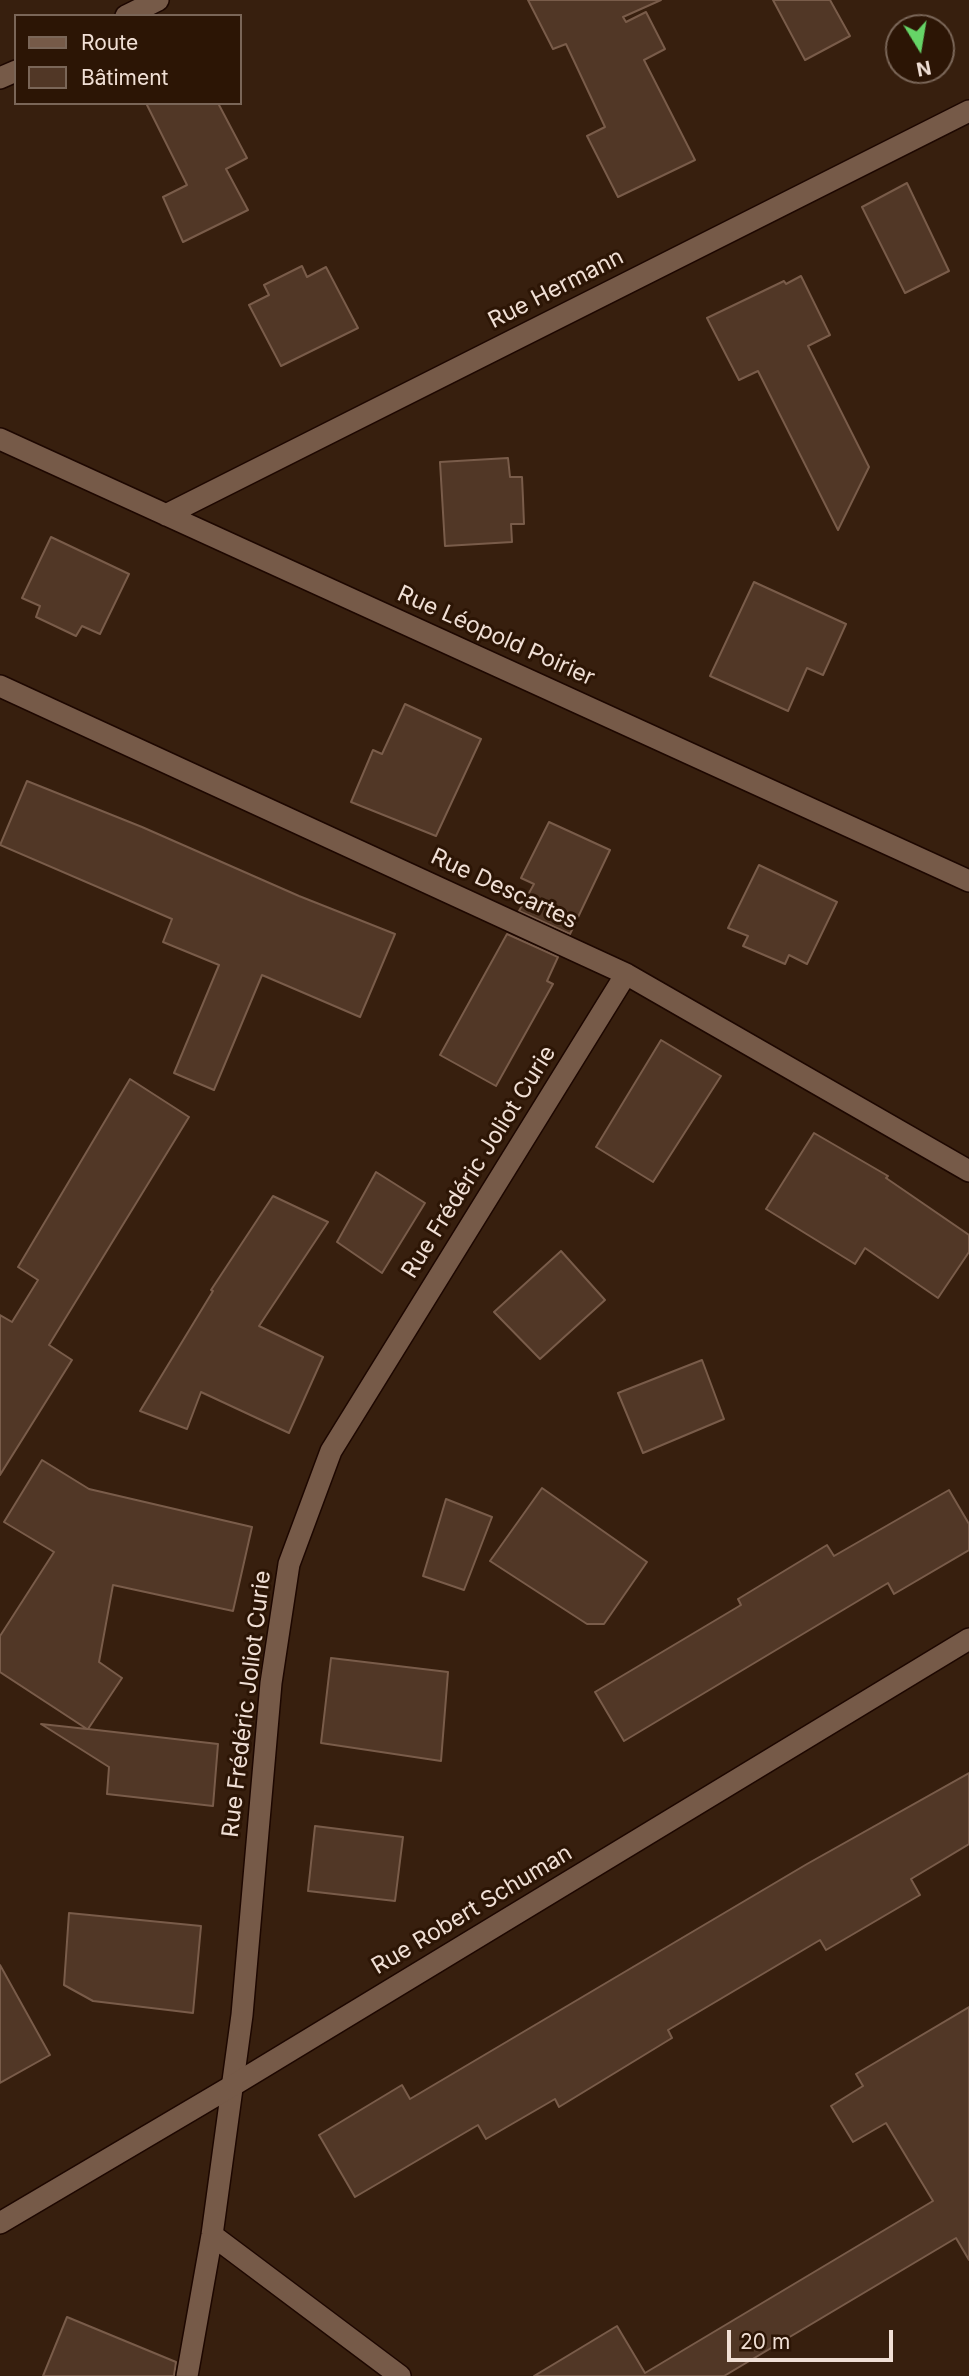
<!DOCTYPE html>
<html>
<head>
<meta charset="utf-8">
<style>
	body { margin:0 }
	#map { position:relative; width:969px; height:2376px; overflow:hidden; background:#371f0e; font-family:Inter,sans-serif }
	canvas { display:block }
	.legend { position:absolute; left:14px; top:14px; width:228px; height:91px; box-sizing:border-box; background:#2c1505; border:2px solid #7a6658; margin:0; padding:9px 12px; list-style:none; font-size:21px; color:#f0dfd5 }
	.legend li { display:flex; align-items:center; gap:14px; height:35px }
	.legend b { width:35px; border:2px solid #7a6658 }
	.north { position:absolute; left:885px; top:14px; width:70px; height:70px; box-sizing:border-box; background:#2c1505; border:2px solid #7a6658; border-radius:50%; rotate:169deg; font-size:19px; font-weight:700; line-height:28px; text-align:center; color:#f0dfd5 }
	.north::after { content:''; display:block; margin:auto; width:24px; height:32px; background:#66d467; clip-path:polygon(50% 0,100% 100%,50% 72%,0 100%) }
	.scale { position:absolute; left:727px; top:2330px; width:166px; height:32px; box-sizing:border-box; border:4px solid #f0dfd5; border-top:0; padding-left:9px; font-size:21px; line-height:24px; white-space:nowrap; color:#f0dfd5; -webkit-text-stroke:5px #2c1505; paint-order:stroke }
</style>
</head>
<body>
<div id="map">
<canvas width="969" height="2376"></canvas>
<ul class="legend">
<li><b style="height:9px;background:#765a48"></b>Route</li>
<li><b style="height:19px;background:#513726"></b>Bâtiment</li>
</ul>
<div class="north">N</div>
<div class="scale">20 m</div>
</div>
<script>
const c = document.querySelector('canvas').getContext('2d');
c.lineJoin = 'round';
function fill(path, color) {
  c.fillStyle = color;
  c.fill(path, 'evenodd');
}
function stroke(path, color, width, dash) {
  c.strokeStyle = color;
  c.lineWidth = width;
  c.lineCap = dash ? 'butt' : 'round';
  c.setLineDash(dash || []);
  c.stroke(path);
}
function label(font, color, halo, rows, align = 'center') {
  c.font = font + ' Inter,sans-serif';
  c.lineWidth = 6;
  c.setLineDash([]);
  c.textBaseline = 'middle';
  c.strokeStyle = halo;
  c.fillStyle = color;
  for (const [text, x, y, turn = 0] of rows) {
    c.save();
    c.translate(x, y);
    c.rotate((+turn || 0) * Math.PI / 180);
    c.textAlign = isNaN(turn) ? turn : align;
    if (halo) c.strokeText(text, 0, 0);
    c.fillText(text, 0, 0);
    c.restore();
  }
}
const building = new Path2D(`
	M 528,0 L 661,0 L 623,17 L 626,22 L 646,12 L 665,49 L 644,60 L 695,160 L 618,197 L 587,136 L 605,127 L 566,44 L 553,49 Z
	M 773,0 L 830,0 L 850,36 L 805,60 Z
	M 146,103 L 218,103 L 247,158 L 226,169 L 248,210 L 183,242 L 163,197 L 187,185 Z
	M 907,183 L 949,271 L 905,293 L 862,207 Z
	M 302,266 L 307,277 L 326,267 L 358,328 L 281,366 L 249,305 L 269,295 L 264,285 Z
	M 801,276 L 830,335 L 808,346 L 869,467 L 838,530 L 758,371 L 739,380 L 707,318 L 784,281 L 786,284 Z
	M 508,458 L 510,477 L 522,477 L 523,499 L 524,524 L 511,524 L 512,542 L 445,546 L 440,462 Z
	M 51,537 L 129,574 L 100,634 L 82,626 L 76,636 L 36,617 L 40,606 L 22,598 Z
	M 754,582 L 846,624 L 823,675 L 807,668 L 788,711 L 710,676 Z
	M 405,704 L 481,739 L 436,836 L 351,802 L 373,750 L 382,754 Z
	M 27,781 L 142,827 L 299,896 L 395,934 L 360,1017 L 262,975 L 214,1090 L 174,1073 L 219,965 L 163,942 L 172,919 L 0,845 Z
	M 549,822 L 610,850 L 570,934 L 519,911 L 534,884 L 521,878 Z
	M 759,865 L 837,902 L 807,964 L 789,955 L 785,964 L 743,946 L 748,936 L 728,928 Z
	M 507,934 L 558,957 L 547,981 L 553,984 L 496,1086 L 440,1055 Z
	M 661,1040 L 721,1076 L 653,1182 L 596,1147 Z
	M 130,1079 L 189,1117 L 49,1345 L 72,1360 L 0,1475 L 0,1315 L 12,1322 L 38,1280 L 18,1267 Z
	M 814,1133 L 888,1176 L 886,1178 L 969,1235 L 969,1252 L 938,1298 L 865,1248 L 855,1264 L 766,1209 Z
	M 376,1172 L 425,1203 L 382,1273 L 337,1242 Z
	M 273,1196 L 328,1222 L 259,1326 L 323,1357 L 289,1433 L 201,1392 L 187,1429 L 140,1411 L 213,1291 L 211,1290 Z
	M 561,1251 L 605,1300 L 540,1359 L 494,1312 Z
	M 702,1360 L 724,1419 L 643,1453 L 618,1393 Z
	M 42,1460 L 89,1489 L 252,1527 L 233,1611 L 113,1585 L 99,1662 L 122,1678 L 88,1729 L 218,1744 L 213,1806 L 107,1794 L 109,1767 L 41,1724 L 87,1729 L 0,1672 L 0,1636 L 54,1552 L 4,1522 Z
	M 542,1488 L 647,1562 L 604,1624 L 587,1624 L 490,1561 Z
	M 949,1490 L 969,1524 L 969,1550 L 894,1594 L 888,1583 L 624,1741 L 595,1692 L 741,1605 L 738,1599 L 827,1545 L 834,1556 Z
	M 446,1499 L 492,1517 L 464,1590 L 423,1576 Z
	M 331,1658 L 448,1672 L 441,1761 L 321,1743 Z
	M 969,1773 L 969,1844 L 911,1879 L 920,1895 L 826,1950 L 820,1940 L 668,2030 L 672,2038 L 559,2107 L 555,2099 L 486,2139 L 478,2125 L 355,2197 L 319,2135 L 402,2085 L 410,2099 L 807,1864 Z
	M 315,1826 L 403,1837 L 395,1901 L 308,1891 Z
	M 69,1913 L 201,1926 L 193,2013 L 93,2001 L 64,1985 Z
	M 0,1965 L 50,2055 L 0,2083 Z
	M 969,2007 L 969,2260 L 956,2238 L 724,2376 L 534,2376 L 617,2326 L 645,2373 L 933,2201 L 886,2123 L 853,2142 L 831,2106 L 863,2086 L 856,2074 Z
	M 67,2317 L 176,2362 L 174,2376 L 43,2376 Z`);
fill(building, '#513726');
stroke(building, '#795c4a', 2);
const street = new Path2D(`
	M 126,16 L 158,0
	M 0,78 L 16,71
	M 0,439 L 969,881
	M 166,515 L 969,111
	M 0,686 L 626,974 L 969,1171
	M 212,2235 L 400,2376
	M 187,2376 L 212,2235 L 242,2015 L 271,1683 L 289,1564 L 331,1451 L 626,974`);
const secondary = new Path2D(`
	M 0,2223 L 232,2086 L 969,1639`);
stroke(street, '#1d0700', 24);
stroke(secondary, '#1d0700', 24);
stroke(street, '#765a48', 21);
stroke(secondary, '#765a48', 21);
label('23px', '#f0dfd5', '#2c1505', [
	["Rue Hermann",556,289,-27],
	["Rue Léopold Poirier",496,636,24],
	["Rue Descartes",504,889,25],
	["Rue Frédéric Joliot Curie",479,1162,-58],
	["Rue Frédéric Joliot Curie",247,1704,-83],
	["Rue Robert Schuman",472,1910,-31]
]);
</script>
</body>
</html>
